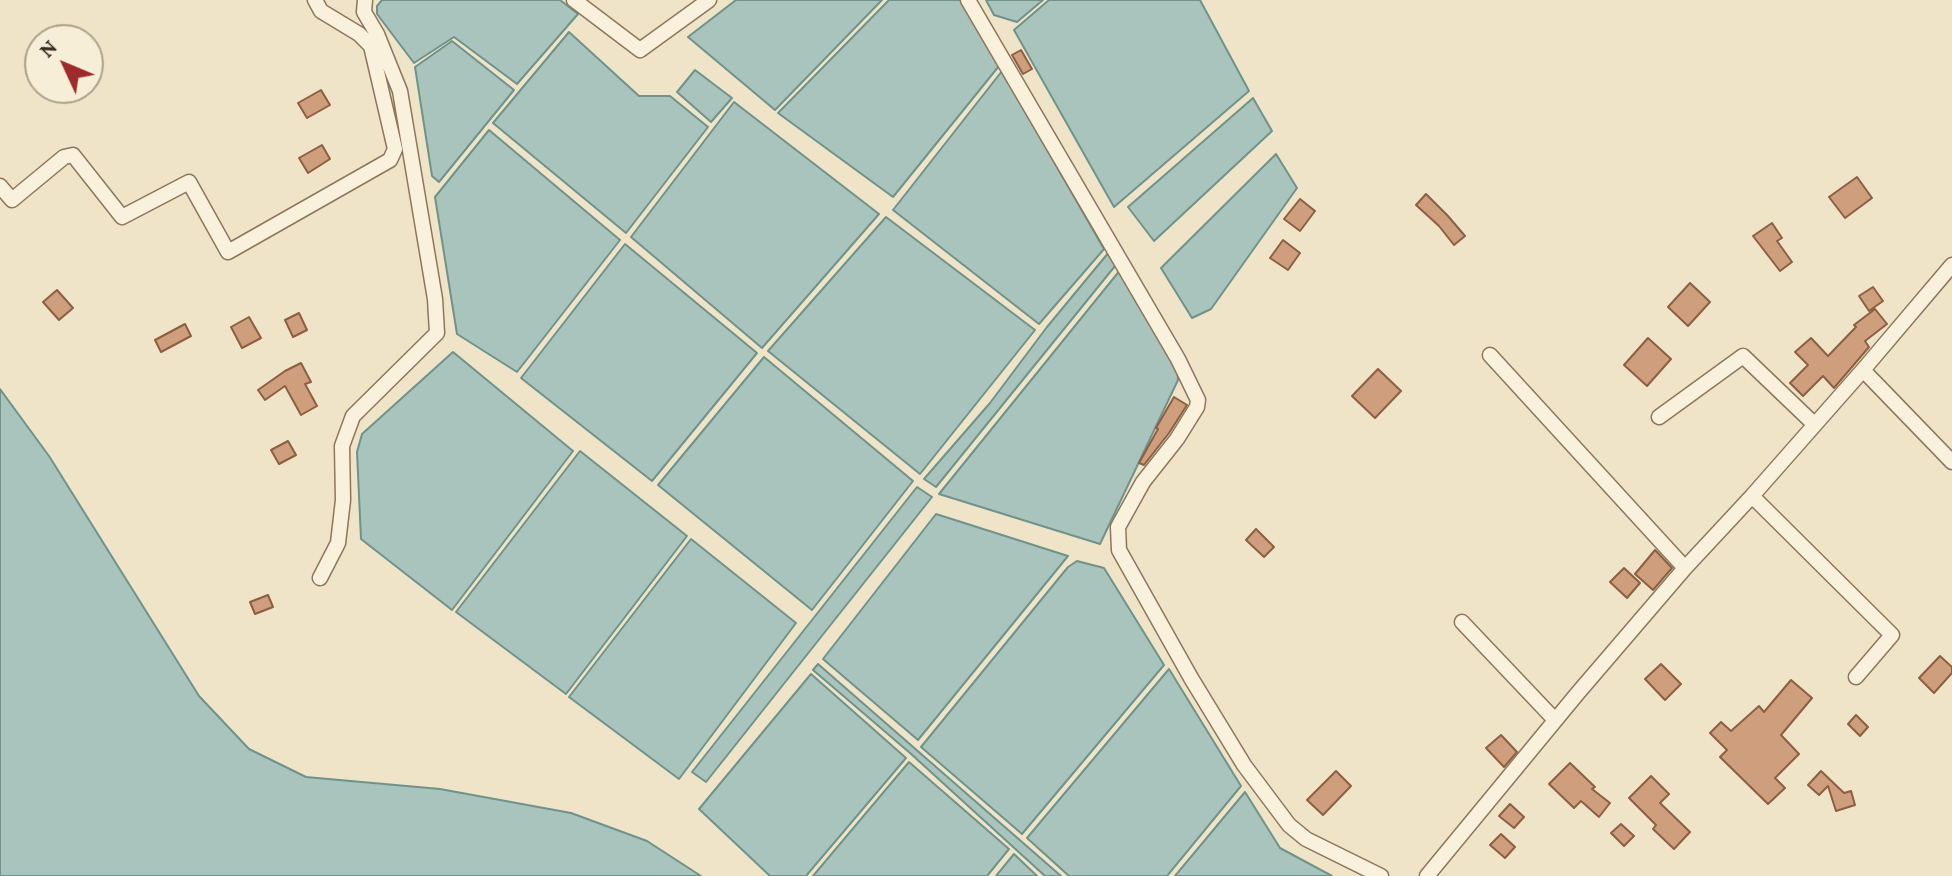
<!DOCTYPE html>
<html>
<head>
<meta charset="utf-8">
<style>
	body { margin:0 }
	#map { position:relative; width:1952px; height:876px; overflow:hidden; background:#f0e4c8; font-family:"Crimson Pro",serif }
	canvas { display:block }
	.north { position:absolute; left:24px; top:24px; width:80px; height:80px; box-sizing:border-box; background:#f7eed8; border:2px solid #ada18e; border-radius:50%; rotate:314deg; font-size:22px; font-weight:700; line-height:32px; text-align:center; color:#3d2e20 }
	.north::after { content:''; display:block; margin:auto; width:28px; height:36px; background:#9e2a2b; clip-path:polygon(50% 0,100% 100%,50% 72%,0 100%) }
</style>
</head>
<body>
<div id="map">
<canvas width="1952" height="876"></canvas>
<div class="north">N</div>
</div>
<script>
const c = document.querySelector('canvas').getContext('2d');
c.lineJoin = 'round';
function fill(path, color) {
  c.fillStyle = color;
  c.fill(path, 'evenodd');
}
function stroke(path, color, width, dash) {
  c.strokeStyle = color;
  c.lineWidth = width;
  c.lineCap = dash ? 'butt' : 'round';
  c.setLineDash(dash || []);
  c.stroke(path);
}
const water = new Path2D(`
	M 382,0 L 560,0 L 578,14 L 517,84 L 454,37 L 414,63 L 377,14 L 377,6 Z
	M 736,0 L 882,0 L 775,110 L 688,37 Z
	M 889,0 L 962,0 L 999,66 L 893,197 L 778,113 Z
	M 986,0 L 1043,0 L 1017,22 L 994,15 Z
	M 1049,0 L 1200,0 L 1249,91 L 1114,207 L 1014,30 Z
	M 569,32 L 639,96 L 670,96 L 708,127 L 626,233 L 493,123 Z
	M 452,41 L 514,90 L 439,182 L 432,176 L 415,67 Z
	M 695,70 L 732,98 L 711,122 L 677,92 Z
	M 1002,71 L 1104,249 L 1039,324 L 893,210 Z
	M 1253,98 L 1272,131 L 1154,241 L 1128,207 Z
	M 734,102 L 879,214 L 762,348 L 631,237 Z
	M 489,130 L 620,240 L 517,372 L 457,334 L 435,197 Z
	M 1276,154 L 1297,188 L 1211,309 L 1192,318 L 1161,268 Z
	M 886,217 L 1035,330 L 920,474 L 768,351 Z
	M 625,244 L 757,353 L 652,481 L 521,378 Z
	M 1109,252 L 1115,266 L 936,487 L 924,479 L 990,403 L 1047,327 Z
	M 1121,269 L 1177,363 L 1178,380 L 1100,544 L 939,494 Z
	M 453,352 L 573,451 L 452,610 L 361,539 L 357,452 L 362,434 Z
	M 764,357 L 913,481 L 812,610 L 658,485 Z
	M 0,389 L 49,456 L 199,696 L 249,749 L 306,777 L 440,789 L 571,813 L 647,841 L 701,876 L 0,876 Z
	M 580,451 L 687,536 L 566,694 L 456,612 Z
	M 917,487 L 932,497 L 706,782 L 692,772 Z
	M 936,514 L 1068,556 L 918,740 L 823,659 Z
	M 691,539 L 796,623 L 679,779 L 569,697 Z
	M 1077,561 L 1104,568 L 1164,665 L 1022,834 L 921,747 L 1068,567 Z
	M 818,664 L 1061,876 L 1045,876 L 910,753 L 813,670 Z
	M 1169,669 L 1241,786 L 1167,876 L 1069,876 L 1027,838 Z
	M 811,674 L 906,758 L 806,876 L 770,876 L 699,809 Z
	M 909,762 L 1009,849 L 987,876 L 813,876 Z
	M 1245,792 L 1280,848 L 1332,876 L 1175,876 Z
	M 1014,854 L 1037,876 L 996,876 Z`);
fill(water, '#a9c4bc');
stroke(water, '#6f938a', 2);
const building = new Path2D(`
	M 1021,50 L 1032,69 L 1023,74 L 1012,55 Z
	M 321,90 L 330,105 L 307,118 L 298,103 Z
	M 322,145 L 330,159 L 308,173 L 299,158 Z
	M 1857,177 L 1872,198 L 1845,218 L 1829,197 Z
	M 1426,194 L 1448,216 L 1465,236 L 1454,245 L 1439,226 L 1416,205 Z
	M 1300,199 L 1315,211 L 1300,231 L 1284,219 Z
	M 1772,223 L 1782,238 L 1777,241 L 1792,262 L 1780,271 L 1753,236 Z
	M 1283,240 L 1300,253 L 1288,270 L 1270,258 Z
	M 1690,283 L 1710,302 L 1688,326 L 1668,307 Z
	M 1873,287 L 1883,301 L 1869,311 L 1859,296 Z
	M 57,290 L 73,308 L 59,320 L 43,302 Z
	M 1875,309 L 1887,324 L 1865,341 L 1869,347 L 1834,388 L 1823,376 L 1803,396 L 1790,383 L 1808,365 L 1795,352 L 1811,338 L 1828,356 L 1856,327 L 1854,325 Z
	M 299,313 L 307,330 L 293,337 L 285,320 Z
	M 249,317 L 261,338 L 242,348 L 231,327 Z
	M 185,324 L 191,336 L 161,352 L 155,340 Z
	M 1648,338 L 1671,359 L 1647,386 L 1624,365 Z
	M 301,363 L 311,382 L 305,384 L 317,406 L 301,415 L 285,386 L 265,400 L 258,390 L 285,371 Z
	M 1378,369 L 1401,391 L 1375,418 L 1352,396 Z
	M 1174,397 L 1187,405 L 1169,433 L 1144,465 L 1139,463 L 1158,429 L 1156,428 Z
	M 288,441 L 296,455 L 279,464 L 271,450 Z
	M 1256,529 L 1274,547 L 1264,557 L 1246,540 Z
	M 1655,550 L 1672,568 L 1653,590 L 1635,574 Z
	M 1624,568 L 1640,583 L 1627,598 L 1610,582 Z
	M 268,595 L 273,607 L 255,614 L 250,602 Z
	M 1940,656 L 1952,667 L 1952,673 L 1934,693 L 1919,678 Z
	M 1661,664 L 1681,684 L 1665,700 L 1645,679 Z
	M 1791,680 L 1812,698 L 1781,735 L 1799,754 L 1775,778 L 1785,788 L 1768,804 L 1720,757 L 1727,750 L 1710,733 L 1721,722 L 1731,731 L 1759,706 L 1764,712 Z
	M 1856,715 L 1868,727 L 1860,736 L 1848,724 Z
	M 1501,735 L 1517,752 L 1504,767 L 1486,748 Z
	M 1570,763 L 1595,787 L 1592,789 L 1610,803 L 1599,817 L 1581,801 L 1574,808 L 1549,784 Z
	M 1336,771 L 1351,786 L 1323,815 L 1307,800 Z
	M 1821,771 L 1844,793 L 1851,791 L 1855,805 L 1836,811 L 1828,786 L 1819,795 L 1808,785 Z
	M 1651,776 L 1669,794 L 1660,803 L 1690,832 L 1674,849 L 1653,829 L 1656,825 L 1629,798 Z
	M 1510,804 L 1524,817 L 1514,828 L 1499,816 Z
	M 1621,824 L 1634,836 L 1624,846 L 1611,833 Z
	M 1501,834 L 1515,847 L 1505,858 L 1490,845 Z`);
fill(building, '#cf9f7d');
stroke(building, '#8d5f41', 2);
const street = new Path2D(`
	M 574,0 L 640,50 L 709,0
	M 968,0 L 1178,359 L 1198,400 L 1197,407 L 1177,439 L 1143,482 L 1118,527 L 1119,550 L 1191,678 L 1244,765 L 1289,825 L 1306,839 L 1381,876
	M 0,186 L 12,200 L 64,157 L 73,155 L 122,217 L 189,182 L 228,252 L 390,160 L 395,149 L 371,46 L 359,34 L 321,11 L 315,0
	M 1490,355 L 1685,568
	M 1863,370 L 1952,462
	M 1659,417 L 1743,356 L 1814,424
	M 1752,496 L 1892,635 L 1856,677
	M 320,578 L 338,543 L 343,500 L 342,446 L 353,416 L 437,333 L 435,299 L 400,91 L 377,34 L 364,12 L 365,0
	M 1462,622 L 1555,720
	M 1427,876 L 1577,694 L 1685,568 L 1752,496 L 1863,370 L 1952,265`);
stroke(street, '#8d765c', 17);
stroke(street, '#faf1dc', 14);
</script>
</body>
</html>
